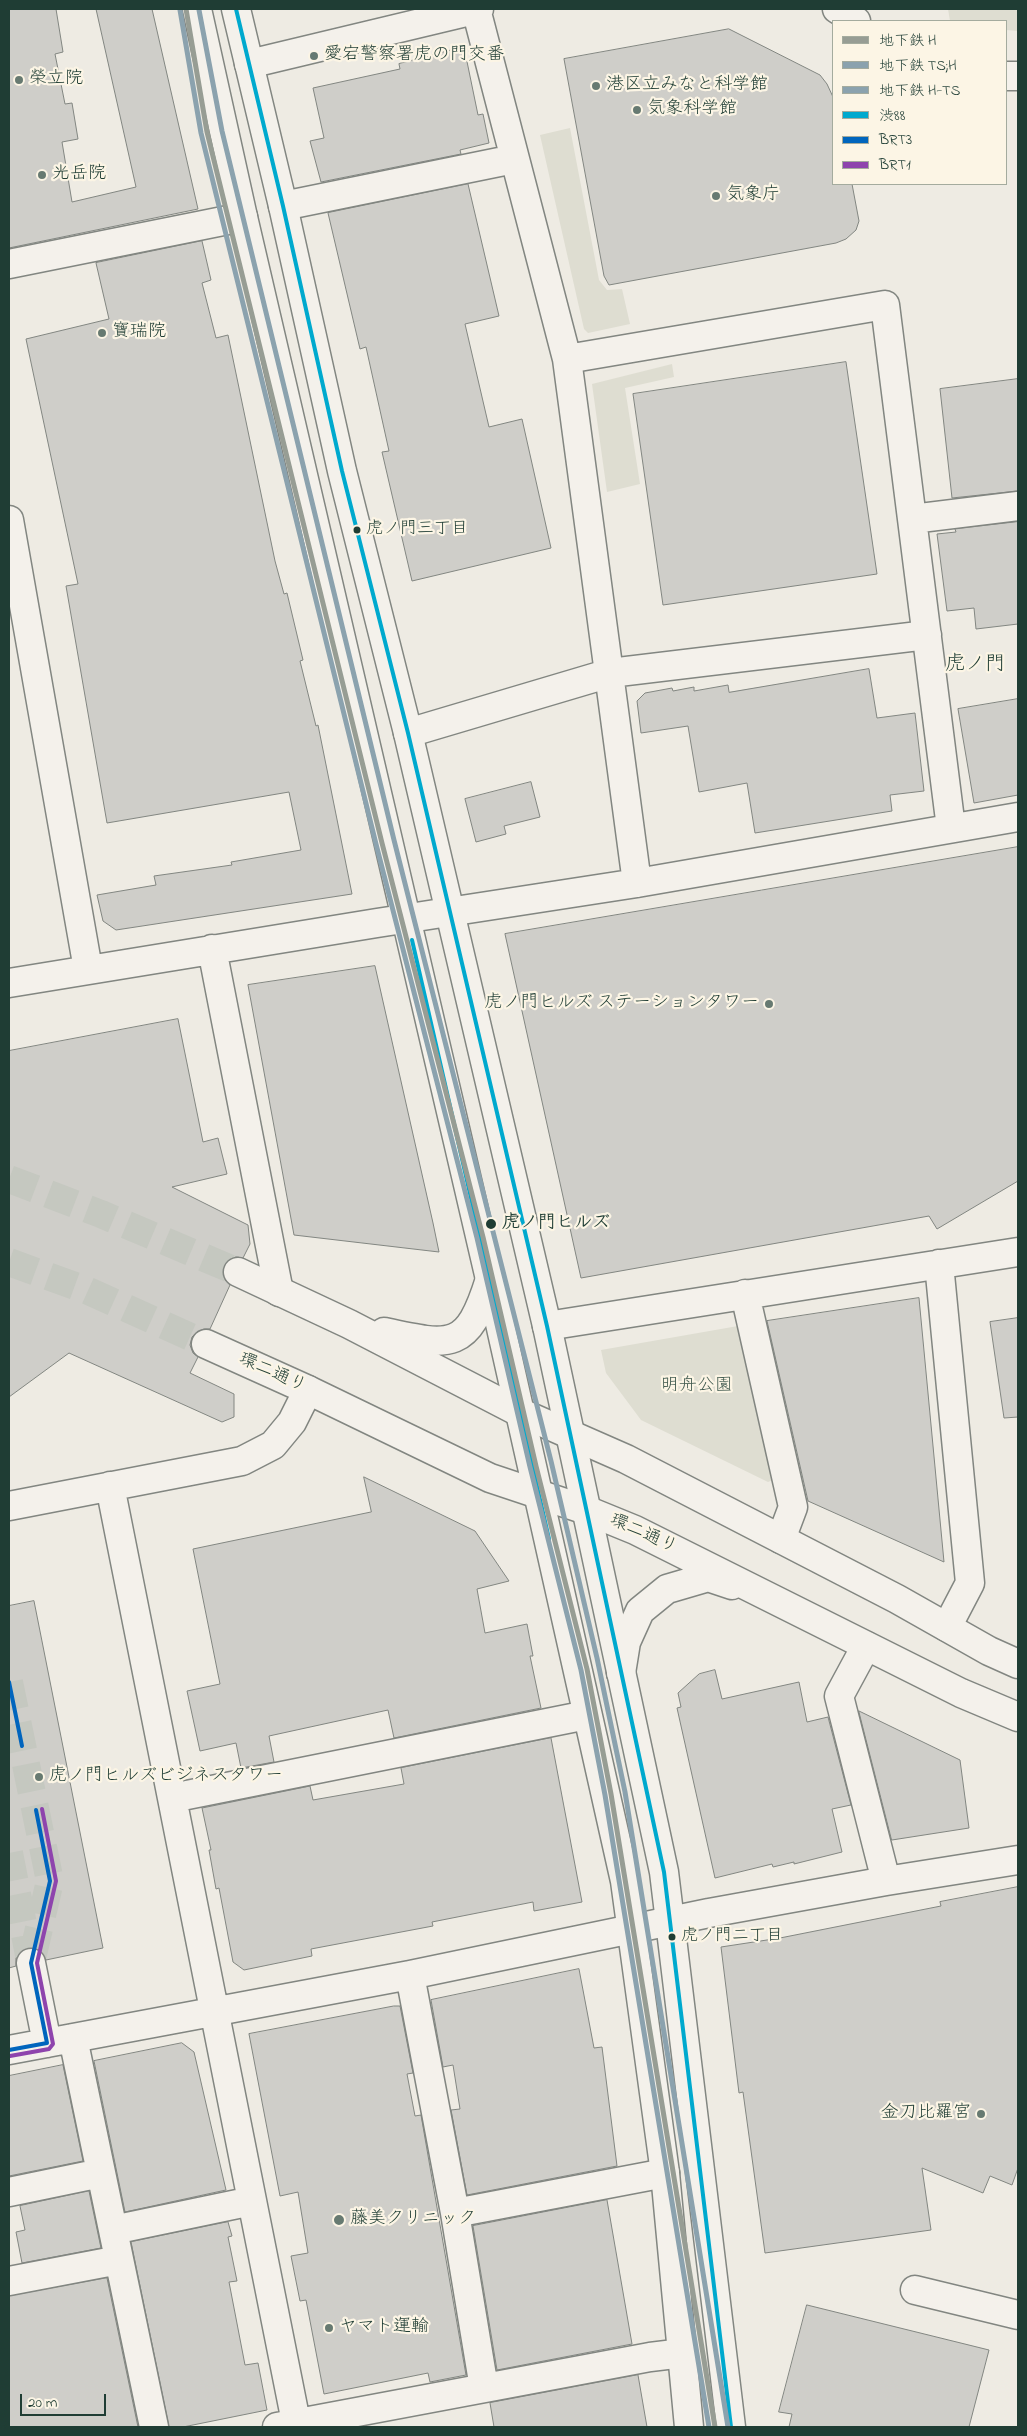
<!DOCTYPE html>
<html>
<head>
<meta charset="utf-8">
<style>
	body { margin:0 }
	#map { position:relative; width:1027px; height:2436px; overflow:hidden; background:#eeebe3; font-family:"Indie Flower","Klee One",sans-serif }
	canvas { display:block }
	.frame { position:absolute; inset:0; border:10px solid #1f3d34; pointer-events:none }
	.legend { position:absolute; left:832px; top:20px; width:175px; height:165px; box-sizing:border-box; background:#fcf5e5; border:1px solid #a4ab9e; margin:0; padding:6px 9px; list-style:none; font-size:15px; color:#1f3d34 }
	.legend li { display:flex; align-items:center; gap:10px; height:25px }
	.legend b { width:25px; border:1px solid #a4ab9e }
	.scale { position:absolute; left:20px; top:2394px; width:86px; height:22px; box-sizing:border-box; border:2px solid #1f3d34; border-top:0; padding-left:6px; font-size:15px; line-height:18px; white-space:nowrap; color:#1f3d34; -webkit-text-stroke:4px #fcf5e5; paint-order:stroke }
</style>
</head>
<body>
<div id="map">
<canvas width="1027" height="2436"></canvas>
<div class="frame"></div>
<ul class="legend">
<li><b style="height:6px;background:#979d94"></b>地下鉄 H</li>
<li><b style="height:6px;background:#8ba2ae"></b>地下鉄 TS;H</li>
<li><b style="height:6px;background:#8ba2ae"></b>地下鉄 H-TS</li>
<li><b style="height:6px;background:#00a9ce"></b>渋88</li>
<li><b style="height:6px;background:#0065bd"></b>BRT3</li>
<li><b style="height:6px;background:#8e44ad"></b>BRT1</li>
</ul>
<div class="scale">20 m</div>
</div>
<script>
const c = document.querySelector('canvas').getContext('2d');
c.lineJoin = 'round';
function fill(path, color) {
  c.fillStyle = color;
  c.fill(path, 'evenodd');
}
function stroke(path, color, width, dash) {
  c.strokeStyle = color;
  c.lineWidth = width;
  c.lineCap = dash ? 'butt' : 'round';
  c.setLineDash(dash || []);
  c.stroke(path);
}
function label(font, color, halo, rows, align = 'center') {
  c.font = font + ' "Indie Flower","Klee One",sans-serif';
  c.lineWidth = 4.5;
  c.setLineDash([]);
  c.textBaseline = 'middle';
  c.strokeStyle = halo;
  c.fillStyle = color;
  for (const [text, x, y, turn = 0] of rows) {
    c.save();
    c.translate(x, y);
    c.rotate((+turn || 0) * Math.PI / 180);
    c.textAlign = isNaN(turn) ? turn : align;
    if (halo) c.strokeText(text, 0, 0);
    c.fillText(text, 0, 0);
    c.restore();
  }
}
fill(new Path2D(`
	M 948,9 L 1018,9 L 1018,31 L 1006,30 L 1006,21 L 950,21 Z
	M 570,128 L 599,280 L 607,290 L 622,289 L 630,324 L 588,333 L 584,329 L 540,135 Z
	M 672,364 L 674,377 L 625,388 L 640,484 L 607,492 L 592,384 Z
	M 738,1326 L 773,1480 L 768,1482 L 641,1420 L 606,1373 L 601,1350 Z`), '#deddd1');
const building = new Path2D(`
	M 9,9 L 56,9 L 63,52 L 55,54 L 65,104 L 72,103 L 78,139 L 62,142 L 72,202 L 136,187 L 96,9 L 152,9 L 198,209 L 9,248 Z
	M 729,29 L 820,75 L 827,84 L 833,97 L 833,184 L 852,184 L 859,221 L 856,230 L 846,239 L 836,243 L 609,285 L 604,276 L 564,59 Z
	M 464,47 L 478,115 L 483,114 L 489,143 L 460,150 L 461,154 L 321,182 L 310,141 L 324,138 L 313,88 L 400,69 L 399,64 Z
	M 468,184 L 499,316 L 465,324 L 489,427 L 522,419 L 551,548 L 412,581 L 382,452 L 389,451 L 366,347 L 360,349 L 328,213 Z
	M 202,241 L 211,280 L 202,283 L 216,338 L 228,335 L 275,561 L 284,594 L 287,593 L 303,660 L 300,661 L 316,726 L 318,725 L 352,894 L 116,930 L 103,921 L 97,895 L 156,885 L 154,876 L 232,865 L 231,862 L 301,850 L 289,792 L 107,823 L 66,586 L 78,584 L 26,339 L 109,319 L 96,263 Z
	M 846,362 L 877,574 L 663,605 L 633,394 Z
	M 1018,379 L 1018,491 L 952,498 L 940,389 Z
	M 1018,522 L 1018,624 L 976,629 L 974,608 L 947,611 L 937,534 L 956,532 L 955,529 Z
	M 869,669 L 877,718 L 915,713 L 924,791 L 890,795 L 892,811 L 755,833 L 747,783 L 699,792 L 688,726 L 641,733 L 637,701 L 645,693 L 672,688 L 673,691 L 694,687 L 694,691 L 728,685 L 729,692 Z
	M 1018,699 L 1018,795 L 974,803 L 958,709 Z
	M 531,782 L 540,817 L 504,826 L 506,834 L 476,842 L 465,799 Z
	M 1018,847 L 1018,1181 L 937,1229 L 929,1216 L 581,1278 L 505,934 Z
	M 375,966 L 433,1223 L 439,1252 L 294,1235 L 248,985 Z
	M 178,1019 L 203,1142 L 218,1138 L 227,1174 L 172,1187 L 248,1225 L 250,1244 L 243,1258 L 236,1257 L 230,1259 L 224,1266 L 223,1274 L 225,1280 L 230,1285 L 210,1329 L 204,1329 L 197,1332 L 192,1337 L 190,1345 L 193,1353 L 198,1357 L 190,1373 L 234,1394 L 234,1417 L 222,1422 L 69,1353 L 9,1397 L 9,1051 Z
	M 919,1298 L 944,1562 L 808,1501 L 767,1321 Z
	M 1018,1318 L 1018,1417 L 1004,1418 L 990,1322 Z
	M 364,1477 L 475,1531 L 509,1581 L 477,1589 L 485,1633 L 527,1624 L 533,1656 L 530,1656 L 541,1708 L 394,1738 L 388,1710 L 269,1736 L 274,1762 L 241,1768 L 236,1743 L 200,1751 L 187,1691 L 220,1684 L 193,1549 L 371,1512 Z
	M 34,1601 L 103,1948 L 46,1960 L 43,1953 L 36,1948 L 27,1948 L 21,1951 L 16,1958 L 16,1966 L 9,1968 L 9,1606 Z
	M 715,1670 L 722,1699 L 799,1682 L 807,1722 L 828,1717 L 851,1805 L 832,1809 L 842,1852 L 794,1864 L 794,1862 L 773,1867 L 772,1864 L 715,1878 L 677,1708 L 681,1707 L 678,1693 L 699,1674 Z
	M 859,1711 L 960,1760 L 969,1828 L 892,1840 Z
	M 551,1738 L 582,1902 L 534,1911 L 533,1902 L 432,1922 L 433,1926 L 311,1949 L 312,1956 L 244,1970 L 233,1962 L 219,1888 L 216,1889 L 209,1850 L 211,1850 L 202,1808 L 310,1786 L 313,1800 L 404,1784 L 401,1768 Z
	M 1018,1887 L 1018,2168 L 1012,2185 L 990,2176 L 983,2193 L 922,2168 L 931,2230 L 765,2253 L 743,2092 L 739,2093 L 721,1947 L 780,1938 L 941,1906 L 940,1902 Z
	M 579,1969 L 594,2048 L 602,2047 L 617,2166 L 467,2195 L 451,2110 L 460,2109 L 453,2065 L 443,2067 L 431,2000 Z
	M 394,2006 L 400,2006 L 413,2073 L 407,2074 L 415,2116 L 421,2115 L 466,2375 L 430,2382 L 428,2373 L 324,2394 L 306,2300 L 300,2301 L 291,2256 L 308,2253 L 298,2192 L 280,2196 L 249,2034 Z
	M 182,2043 L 194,2052 L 226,2190 L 125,2212 L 94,2061 Z
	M 63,2065 L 83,2161 L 9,2176 L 9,2076 Z
	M 89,2191 L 101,2248 L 22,2263 L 16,2232 L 25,2230 L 20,2206 Z
	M 607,2200 L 632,2344 L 497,2370 L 473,2226 Z
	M 228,2222 L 232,2236 L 228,2237 L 237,2281 L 229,2282 L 245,2365 L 258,2363 L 267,2410 L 183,2427 L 169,2427 L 131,2242 Z
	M 107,2278 L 138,2427 L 9,2427 L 9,2296 Z
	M 807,2305 L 989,2350 L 969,2427 L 789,2427 L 792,2414 L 779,2412 Z
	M 638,2375 L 647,2427 L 494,2427 L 490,2403 Z`);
fill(building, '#cfcec9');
stroke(building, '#828681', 1);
stroke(new Path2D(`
	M 9,1682 L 50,1881 L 31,1963
	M 9,1853 L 29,1955`), '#c5c8c0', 28, [28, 14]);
stroke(new Path2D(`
	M 9,1179 L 101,1214 L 238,1272
	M 9,1262 L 86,1290 L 206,1344`), '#c5c8c0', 28, [28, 14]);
const minor = new Path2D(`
	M 476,9 L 567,359 L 637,883
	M 837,9 L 856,21
	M 249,64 L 479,9
	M 1006,76 L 1018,76
	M 283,206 L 514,159
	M 9,264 L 243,217
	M 567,359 L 885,305 L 951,828
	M 912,519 L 1018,506
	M 9,520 L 88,969
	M 408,733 L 610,673 L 927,635
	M 212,949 L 279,1292
	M 9,983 L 377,923 L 637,883 L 1018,817
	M 939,1264 L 970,1583 L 947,1627
	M 745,1294 L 793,1507 L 781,1539
	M 547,1326 L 1018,1252
	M 110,1486 L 297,2427
	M 9,1506 L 242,1461 L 273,1445 L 292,1422 L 308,1390
	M 866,1646 L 839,1696 L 886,1881
	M 172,1798 L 587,1715
	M 31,1963 L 47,2043
	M 410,1975 L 455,2213 L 484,2388
	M 73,2038 L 154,2427
	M 9,2050 L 410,1975 L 709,1913 L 886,1881 L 1018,1860
	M 9,2192 L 101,2173
	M 455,2213 L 665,2173
	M 113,2230 L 252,2201
	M 9,2281 L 119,2260
	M 915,2290 L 1018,2315
	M 277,2427 L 650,2357 L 683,2353`);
const major = new Path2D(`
	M 238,1272 L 349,1324 L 519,1412 L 626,1459 L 897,1599 L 989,1651 L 1018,1664
	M 384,1332 C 452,1347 468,1350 490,1279
	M 206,1344 L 308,1390 L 490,1478 L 586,1510 L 635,1530 L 961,1693 L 1018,1717
	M 621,1673 L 626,1642 L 640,1611 L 667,1589 L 708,1577 L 732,1585`);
const highway = new Path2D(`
	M 197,9 L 243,217 L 490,1279 L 625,1881 L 665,2173 L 689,2427
	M 236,9 L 283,206 L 342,471 L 408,733 L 547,1326 L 664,1872 L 731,2427`);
stroke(minor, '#828681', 31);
stroke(major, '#828681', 31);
stroke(highway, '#828681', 31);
stroke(minor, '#f4f1eb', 28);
stroke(major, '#f4f1eb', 28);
stroke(highway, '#f4f1eb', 28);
stroke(new Path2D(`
	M 236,9 L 283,206 L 342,471 L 408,733 L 547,1326 L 664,1872 L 731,2427
	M 412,940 L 549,1539`), '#00a9ce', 4);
stroke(new Path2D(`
	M 9,1682 L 22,1746
	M 9,2050 L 47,2043 L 31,1963 L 50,1881 L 36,1810`), '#0065bd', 4);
stroke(new Path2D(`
	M 10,2056 L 49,2049 L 53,2044 L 37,1963 L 56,1881 L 42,1809`), '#8e44ad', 4);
stroke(new Path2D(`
	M 186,9 L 207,132 L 382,843 L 483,1237 L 536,1466 L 587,1669 L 611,1794 L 715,2427`), '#979d94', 5);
stroke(new Path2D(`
	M 180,10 L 201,133 L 376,844 L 477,1238 L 530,1467 L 581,1670 L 605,1795 L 709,2427`), '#8ba2ae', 5);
stroke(new Path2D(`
	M 199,10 L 222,131 L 394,840 L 551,1461 L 597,1658 L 625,1792 L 728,2427`), '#8ba2ae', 5);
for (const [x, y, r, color] of [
	[314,56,5,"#677a71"],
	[19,80,5,"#677a71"],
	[596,86,5,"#677a71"],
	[637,110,5,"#677a71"],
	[42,175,5,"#677a71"],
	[716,196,5,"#677a71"],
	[102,333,5,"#677a71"],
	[357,530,4.5,"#1f3d34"],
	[769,1004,5,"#677a71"],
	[491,1224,6,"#1f3d34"],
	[39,1777,5,"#677a71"],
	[672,1937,4.5,"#1f3d34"],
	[981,2114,5,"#677a71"],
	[339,2220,6,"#677a71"],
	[329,2328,5,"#677a71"]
]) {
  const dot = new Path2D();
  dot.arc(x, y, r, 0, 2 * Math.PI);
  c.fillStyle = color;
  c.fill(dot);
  stroke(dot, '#fcf5e5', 2);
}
label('17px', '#1f3d34', '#fcf5e5', [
	["虎ノ門三丁目",366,530],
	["虎ノ門二丁目",681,1937]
], 'left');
label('18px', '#1f3d34', '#fcf5e5', [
	["愛宕警察署虎の門交番",324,56],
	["榮立院",29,80],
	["港区立みなと科学館",606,86],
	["気象科学館",647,110],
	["光岳院",52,175],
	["気象庁",726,196],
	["寶瑞院",112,333],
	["虎ノ門ヒルズ ステーションタワー",759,1004,"right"],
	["虎ノ門ヒルズビジネスタワー",49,1777],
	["金刀比羅宮",971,2114,"right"],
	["藤美クリニック",350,2220],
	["ヤマト運輸",339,2328]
], 'left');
label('bold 18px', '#1f3d34', '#fcf5e5', [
	["虎ノ門ヒルズ",502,1224]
], 'left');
label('18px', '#1f3d34', '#fcf5e5', [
	["環二通り",272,1374,24],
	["環二通り",643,1535,24]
]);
label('18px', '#425b50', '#fcf5e5', [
	["明舟公園",697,1387]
]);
label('20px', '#1f3d34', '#fcf5e5', [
	["虎ノ門",975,666]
]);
</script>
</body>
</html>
